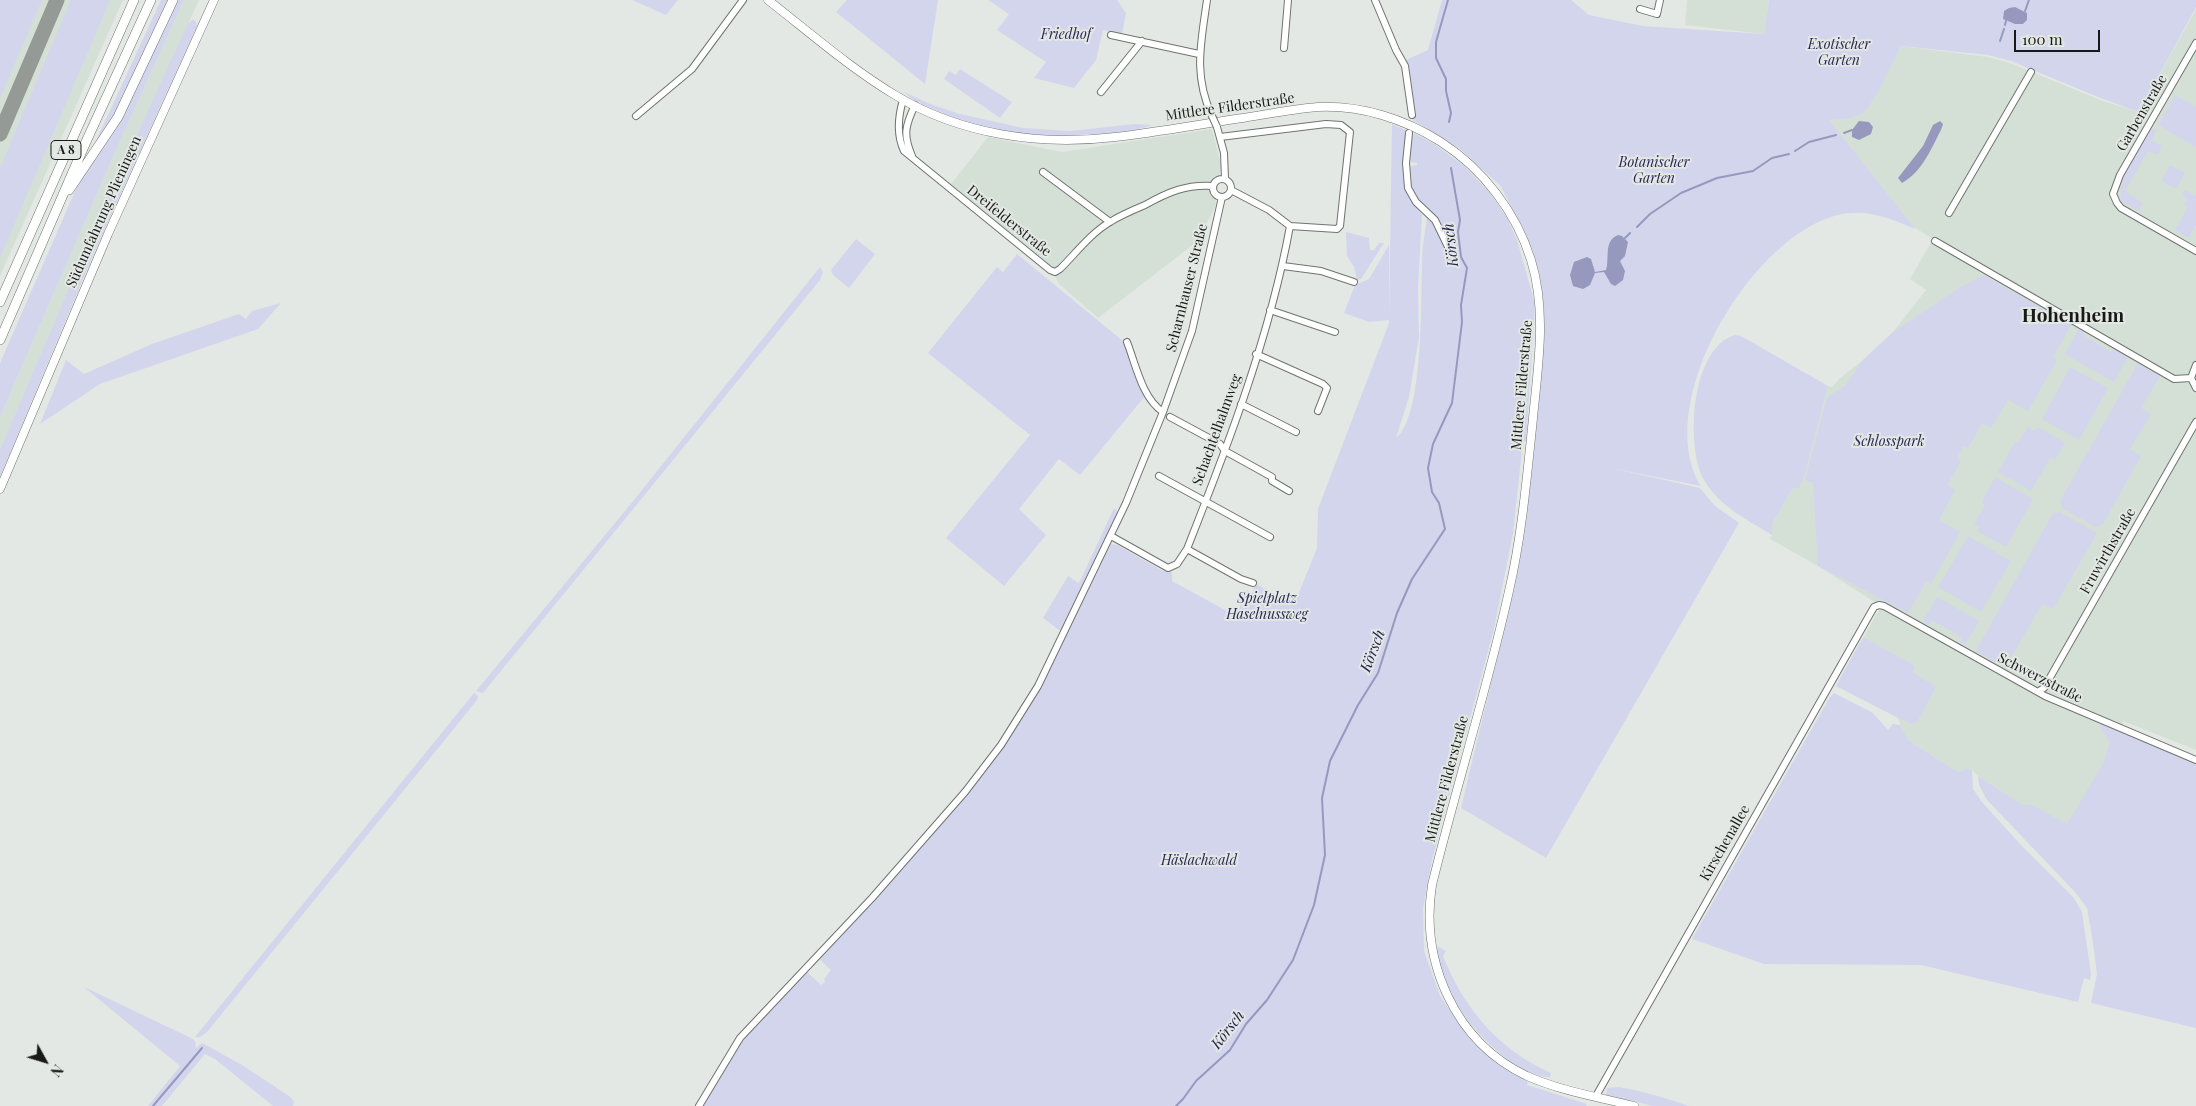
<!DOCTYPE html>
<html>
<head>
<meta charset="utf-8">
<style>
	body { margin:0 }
	#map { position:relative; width:2196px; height:1106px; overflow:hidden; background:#e3e8e4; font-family:"Playfair Display",serif }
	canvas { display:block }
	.north { position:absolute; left:20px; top:1036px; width:50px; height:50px; -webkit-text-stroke:4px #e3e8e4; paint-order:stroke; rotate:129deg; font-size:14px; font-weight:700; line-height:20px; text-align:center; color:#181a18 }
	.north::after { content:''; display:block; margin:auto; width:18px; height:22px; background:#181a18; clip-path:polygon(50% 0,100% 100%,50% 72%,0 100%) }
	.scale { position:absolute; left:2014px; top:30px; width:86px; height:22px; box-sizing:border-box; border:2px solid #181a18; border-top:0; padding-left:6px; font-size:15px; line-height:18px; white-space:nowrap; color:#181a18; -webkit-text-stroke:4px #e3e8e4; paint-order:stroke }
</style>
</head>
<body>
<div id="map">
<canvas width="2196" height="1106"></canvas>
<div class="north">N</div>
<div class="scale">100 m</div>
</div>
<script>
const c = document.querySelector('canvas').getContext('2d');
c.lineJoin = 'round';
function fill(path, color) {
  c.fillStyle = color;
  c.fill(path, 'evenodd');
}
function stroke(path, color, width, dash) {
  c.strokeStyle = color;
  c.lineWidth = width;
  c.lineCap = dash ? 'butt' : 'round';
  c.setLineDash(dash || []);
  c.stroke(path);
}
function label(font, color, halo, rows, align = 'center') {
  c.font = font + ' "Playfair Display",serif';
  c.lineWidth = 4;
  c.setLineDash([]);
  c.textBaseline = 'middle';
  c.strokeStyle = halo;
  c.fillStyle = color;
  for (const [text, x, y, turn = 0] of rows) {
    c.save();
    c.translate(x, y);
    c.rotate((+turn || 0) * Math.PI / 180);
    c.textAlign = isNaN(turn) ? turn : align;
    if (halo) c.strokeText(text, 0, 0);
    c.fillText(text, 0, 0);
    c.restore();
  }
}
fill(new Path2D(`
	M 0,0 L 123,0 L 0,276 Z
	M 184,0 L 199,0 L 128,155 L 0,449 L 0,417 L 116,150 Z
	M 1687,0 L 1769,0 L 1764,34 L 1685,25 Z
	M 2196,9 L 2196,750 L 2123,721 L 2119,747 L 2074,829 L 2023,805 L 1978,776 L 1972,770 L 1967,769 L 1958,772 L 1908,740 L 1903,733 L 1898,718 L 1836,686 L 1879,610 L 1879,605 L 1818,566 L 1770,539 L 1772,535 L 1772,524 L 1793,488 L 1804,478 L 1828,386 L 1832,387 L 1840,378 L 1863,360 L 1893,332 L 1926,290 L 1910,279 L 1933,239 L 1912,226 L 1828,120 L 1857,116 L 1871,103 L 1901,46 L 1988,57 L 2010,63 L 2103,101 L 2139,112 Z
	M 1212,129 L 1221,166 L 1215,207 L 1198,241 L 1098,318 L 1059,284 L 1047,262 L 951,184 L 988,137 L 1062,152 Z`), '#d4e0d6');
fill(new Path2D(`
	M 0,0 L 42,0 L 0,98 Z
	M 71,0 L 110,0 L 0,258 L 0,168 Z
	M 161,0 L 169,0 L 114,116 L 95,143 Z
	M 178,0 L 184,0 L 116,150 L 0,417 L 0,363 L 76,189 L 158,40 L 160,40 Z
	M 632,0 L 678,0 L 666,15 Z
	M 847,0 L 938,0 L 925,84 L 836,12 Z
	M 988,0 L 1117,0 L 1126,13 L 1122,34 L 1103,30 L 1096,60 L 1074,88 L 1034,78 L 1046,62 L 997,30 L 1009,14 Z
	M 1442,0 L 1571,0 L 1589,15 L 1643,26 L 1764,34 L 1769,0 L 2196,0 L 2196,7 L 2139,112 L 2103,99 L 2011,61 L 1988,55 L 1901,46 C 1892,63 1876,101 1864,112 C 1856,119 1839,119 1829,120 L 1915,229 C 1891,218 1864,208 1838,215 C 1751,236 1651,404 1701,486 L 1611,468 L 1700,488 L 1715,506 L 1739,523 L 1546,858 L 1461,808 L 1512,596 L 1525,528 L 1534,453 L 1545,329 L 1542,290 L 1533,251 L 1501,186 L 1460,149 L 1410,118 L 1414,110 L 1406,60 L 1428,50 Z
	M 193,19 L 197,24 L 196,28 L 96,248 L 0,477 L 0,449 L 108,198 L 187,25 Z
	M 960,69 L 1012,102 L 1000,118 L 944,79 L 949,71 L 956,75 Z
	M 904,92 L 930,104 L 960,114 L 1023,128 L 1070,131 L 1135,124 L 1152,125 C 1133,132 1114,133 1095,134 C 1038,138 986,133 933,109 C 924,104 910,100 904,92 Z
	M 2175,95 L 2196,107 L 2196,147 L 2158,125 Z
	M 1392,124 L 1407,131 L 1404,190 L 1407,189 L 1422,215 L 1418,288 L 1419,337 L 1409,397 L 1396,438 C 1424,417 1421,296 1422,260 C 1422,246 1425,232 1427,218 L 1440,224 C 1433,214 1426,209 1418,200 C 1411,193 1410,180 1408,170 L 1411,166 L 1417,165 L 1417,163 L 1411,162 L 1408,154 L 1414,133 L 1436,145 L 1464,166 L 1490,193 L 1507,218 L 1517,240 L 1535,304 L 1526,442 L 1523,441 L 1513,533 L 1494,629 L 1432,860 L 1423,908 L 1424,951 L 1440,996 L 1463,1029 L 1492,1058 L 1528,1082 L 1527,1085 L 1587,1104 L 1586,1106 L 702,1106 L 742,1040 L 807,972 L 821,985 L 825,982 L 824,979 L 831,970 L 819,959 L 894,879 L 964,797 L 997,754 L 1048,673 L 1111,544 L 1117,545 L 1163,571 L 1172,572 L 1172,581 L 1236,616 L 1247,590 L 1252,593 L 1256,584 L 1294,605 L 1317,548 L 1318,509 L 1389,323 L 1389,320 L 1369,322 L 1344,313 L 1355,285 L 1369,279 L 1389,245 L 1389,315 Z
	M 2151,129 L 2157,130 L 2152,140 L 2162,146 L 2157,155 L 2148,151 L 2125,191 L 2143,203 L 2139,211 L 2122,202 C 2114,181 2140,147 2151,129 Z
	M 2170,165 L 2185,173 L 2176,189 L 2161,181 Z
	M 2185,190 L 2196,196 L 2196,225 L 2188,238 L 2175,230 L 2188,207 L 2184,205 L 2187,199 L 2182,195 Z
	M 1346,232 L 1369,238 L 1370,250 L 1374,250 L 1379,243 L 1384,243 L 1361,279 L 1357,280 L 1354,267 L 1347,256 Z
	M 856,239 L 875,254 L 849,288 L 833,275 L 831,270 Z
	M 1017,254 L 1123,341 L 1145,396 L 1080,475 L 1059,459 L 1019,509 L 1046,535 L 1004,586 L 946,538 L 1030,435 L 928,353 L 997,267 L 1003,272 Z
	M 820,267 L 823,272 L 820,280 L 487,688 L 483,693 L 476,691 L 634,500 Z
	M 1984,275 L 2071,325 L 2053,357 L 2057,360 L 2028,411 L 2008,400 L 1991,428 L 1982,423 L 1968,448 L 1964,446 L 1957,458 L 1961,461 L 1947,485 L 1955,490 L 1939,520 L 1960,532 L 1931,584 L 1926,582 L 1908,613 L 1818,566 L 1813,483 L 1805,480 L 1827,397 L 1845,386 L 1863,360 L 1893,332 L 1962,286 Z
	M 281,303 L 258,329 L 100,384 L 40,424 L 66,360 L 84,374 L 152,344 L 239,314 L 246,319 L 252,311 Z
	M 2079,329 L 2084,332 L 2083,335 L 2111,352 L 2113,349 L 2128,357 L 2114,382 L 2065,354 Z
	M 1735,335 L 1741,336 L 1828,386 L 1804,478 L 1798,489 L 1793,488 L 1772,524 L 1772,535 C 1747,520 1719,506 1704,480 C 1685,446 1691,347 1735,335 Z
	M 2138,363 L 2160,376 L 2141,408 L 2151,414 L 2130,449 L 2141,456 L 2103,524 L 2096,527 L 2062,508 L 2060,501 Z
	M 2070,367 L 2108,388 L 2079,440 L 2042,419 Z
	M 2028,427 L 2035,431 L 2038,427 L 2065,443 L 2055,460 L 2050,458 L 2031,491 L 1998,472 L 2015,442 L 2018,442 Z
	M 1995,477 L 2033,499 L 2006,547 L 1977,531 L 1980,527 L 1974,524 L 1985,505 L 1982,502 Z
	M 1114,508 L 1118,512 L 1062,630 L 1059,630 L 1043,618 L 1068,576 L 1078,583 L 1080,581 Z
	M 2060,512 L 2097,533 L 2053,609 L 2042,604 L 2005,668 L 1976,651 L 2053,513 Z
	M 1968,536 L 2011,561 L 1981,612 L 1938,587 Z
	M 1937,597 L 1979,621 L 1965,645 L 1960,642 L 1962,637 L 1931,620 L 1929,625 L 1923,621 Z
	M 1863,637 L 1915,666 L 1912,672 L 1936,687 L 1917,722 L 1911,724 L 1836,686 Z
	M 474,693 L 478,696 L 477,700 L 448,736 L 207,1032 L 200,1037 L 195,1037 Z
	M 1834,693 L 1873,713 L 1888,730 L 1893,724 L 1900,725 L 1908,740 L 1958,772 L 1967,769 L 1972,770 L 1973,789 L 1982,802 L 2021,845 L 2074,898 L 2082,912 L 2091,974 L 2090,980 L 2084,978 L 2078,1002 L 1921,965 L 1764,964 L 1692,939 L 1830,697 Z
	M 2100,724 L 2196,763 L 2196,1028 L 2091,1003 L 2097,974 L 2092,937 L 2087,908 L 2075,892 L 1987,800 L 1979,785 L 1978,776 L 2023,805 L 2032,805 L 2067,824 L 2104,762 L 2110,742 L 2101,729 Z
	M 1439,947 L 1446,951 L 1443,956 C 1464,1009 1499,1050 1551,1073 L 1550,1077 C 1536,1077 1523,1069 1511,1062 C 1474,1035 1444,996 1435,950 Z
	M 84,987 L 193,1039 L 195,1041 L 196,1048 L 202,1043 L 242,1065 L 289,1096 L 294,1101 L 293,1106 L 273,1106 L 215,1059 L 205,1054 L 162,1106 L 148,1106 L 180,1066 Z
	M 1619,1087 C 1643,1091 1665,1098 1689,1106 L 1653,1106 L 1606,1095 L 1607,1088 Z`), '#d3d5ed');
fill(new Path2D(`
	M 2015,7 L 2027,13 L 2027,20 L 2023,24 L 2015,24 L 2003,19 L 2004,11 L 2009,8 Z
	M 1859,121 L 1869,122 L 1873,127 L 1871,134 L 1859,140 L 1852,137 L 1852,130 Z
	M 1940,121 L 1943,124 L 1941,130 C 1931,149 1922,172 1902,183 L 1898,178 L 1923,146 L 1933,125 Z
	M 1618,235 L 1622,236 L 1628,242 L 1625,256 L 1620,261 L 1625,271 L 1623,280 L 1615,286 L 1611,284 L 1604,272 L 1595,273 L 1590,285 L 1583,289 L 1573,286 L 1570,275 L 1574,262 L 1587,257 L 1591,259 L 1595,272 L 1606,270 C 1610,259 1603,241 1618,235 Z`), '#9699bd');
stroke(new Path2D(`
	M 1448,0 L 1436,42 L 1436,58 L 1446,79 L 1446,91 L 1451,113 L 1449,122
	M 2025,11 L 2029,0
	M 2005,25 L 2006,21
	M 2000,41 L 2004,29
	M 1844,133 L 1852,130
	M 1795,151 L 1809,142 L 1836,135
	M 1637,227 L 1650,214 L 1681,193 L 1717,178 L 1753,171 L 1772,158 L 1789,154
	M 1625,238 L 1630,233
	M 153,1106 L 202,1048
	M 1176,1106 L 1183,1099 L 1196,1081 L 1230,1050 L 1246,1024 L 1267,1000 L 1293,960 L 1314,905 L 1325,855 L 1322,798 L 1330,761 L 1358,705 L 1378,673 L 1397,613 L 1412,579 L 1445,529 L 1439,503 L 1432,492 L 1428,468 L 1433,444 L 1452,403 L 1462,322 L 1461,305 L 1467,268 L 1461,257 L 1458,232 L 1460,220 L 1451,168`), '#9699bd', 2);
stroke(new Path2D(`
	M 0,134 L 57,0`), '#969a96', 15);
const minor = new Path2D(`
	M 1207,0 C 1201,43 1193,75 1212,116
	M 1375,0 L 1396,50 L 1405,66 L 1412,115
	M 1640,9 L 1657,14 L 1660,0
	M 1111,35 L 1199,54
	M 2196,43 L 2120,175 L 2113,194 L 2117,203 L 2121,208 L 2196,251
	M 1284,48 L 1288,0
	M 1101,92 L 1142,41
	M 903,100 C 898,117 896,134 904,151 L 1050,270 L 1055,272 L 1060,269 C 1076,253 1091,233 1110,222 C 1121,215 1133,210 1145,205 C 1168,192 1187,184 1213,186
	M 636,116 L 692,69 L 743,0
	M 1217,127 L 1224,153 L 1225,179
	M 1409,133 L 1406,163 L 1408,188 L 1416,202 L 1435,220 L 1451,253
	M 1220,137 L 1326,124 L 1341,125 L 1350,132 L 1340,226 L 1337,229 L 1290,226 L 1269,210 L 1231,190
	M 912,156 C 903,135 905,126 915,105
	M 1043,172 L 1110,222
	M1213 188a9 9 0 1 1 18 0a9 9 0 1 1-18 0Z
	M 1949,213 L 2031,72
	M 1935,241 L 2174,379 L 2191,378
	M 1283,266 L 1321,271 L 1354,282
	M 1270,310 L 1335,332
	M 1127,342 C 1136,365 1142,398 1163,412
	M 1256,354 L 1323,384 L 1327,388 L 1318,411
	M 2196,365 L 2191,378 L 2196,388
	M 1241,404 L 1296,432
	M 1170,417 L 1220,444 L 1225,451 L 1272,477 L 1272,481 L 1289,491
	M 1159,476 L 1270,537
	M 1111,536 L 1168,568 L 1177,564 L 1187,549 C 1228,445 1270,336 1290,226
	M 1187,549 L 1241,579 L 1253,583
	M 2039,691 L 2044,688 L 2196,422
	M 1596,1096 L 1874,607 L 1879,605 L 1884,606 L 2045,696 L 2196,760
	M 699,1106 L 740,1038 L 872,898 L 965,792 L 1001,745 L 1038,686 L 1126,503 L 1163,412 L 1192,331 L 1222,197`);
const major = new Path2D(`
	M 768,0 C 809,32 850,68 895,95 C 961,135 1041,146 1115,137 C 1158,132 1201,124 1243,118 C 1268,114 1293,109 1318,107 C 1361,105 1405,119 1441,142 C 1483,169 1516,212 1531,260 C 1547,312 1538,365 1533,418 C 1527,476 1522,535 1509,591 C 1487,690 1456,787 1432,885 C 1420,962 1455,1042 1527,1076 C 1561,1091 1598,1097 1634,1106
	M 0,489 L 108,234 L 214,0`);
const highway = new Path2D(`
	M 69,190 L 118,117 L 173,0
	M 0,302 L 134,0
	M 0,340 L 85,144 L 151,0`);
stroke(minor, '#6f7470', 8);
stroke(major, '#6f7470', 9);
stroke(highway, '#6f7470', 10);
stroke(minor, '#fff', 6);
stroke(major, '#fff', 8);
stroke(highway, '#fff', 9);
const minorBridge = new Path2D(`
	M 1212,116 L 1217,127`);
stroke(minorBridge, '#6f7470', 8, []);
stroke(minorBridge, '#fff', 6);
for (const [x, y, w] of [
	[66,150,30]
]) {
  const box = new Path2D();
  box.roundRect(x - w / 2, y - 9.5, w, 19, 4);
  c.fillStyle = '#e3e8e4';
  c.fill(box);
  stroke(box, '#181a18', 1);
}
label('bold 12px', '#181a18', null, [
	["A 8",66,150]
]);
label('italic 14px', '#282655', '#e3e8e4', [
	["Friedhof",1066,35],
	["Exotischer",1839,45],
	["Garten",1839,61],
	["Botanischer",1654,163],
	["Garten",1654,179],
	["Schlosspark",1889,442],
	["Spielplatz",1267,599],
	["Haselnussweg",1267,615],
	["Häslachwald",1199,861]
]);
label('14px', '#181a18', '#e3e8e4', [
	["Mittlere Filderstraße",1230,107,-8],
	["Garbenstraße",2142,113,-60],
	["Südumfahrung Plieningen",104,212,-66],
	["Dreifelderstraße",1009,221,39],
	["Scharnhauser Straße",1187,288,-76],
	["Mittlere Filderstraße",1522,385,-85],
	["Schachtelhalmweg",1217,430,-70],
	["Fruwirthstraße",2108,551,-60],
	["Schwerzstraße",2040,678,27],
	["Mittlere Filderstraße",1447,779,-75],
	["Kirschenallee",1725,843,-60]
]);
label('italic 15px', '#262452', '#e3e8e4', [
	["Körsch",1451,245,-97],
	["Körsch",1373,651,-69],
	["Körsch",1228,1030,-52]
]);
label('bold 19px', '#181a18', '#e3e8e4', [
	["Hohenheim",2073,316]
]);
</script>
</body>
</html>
